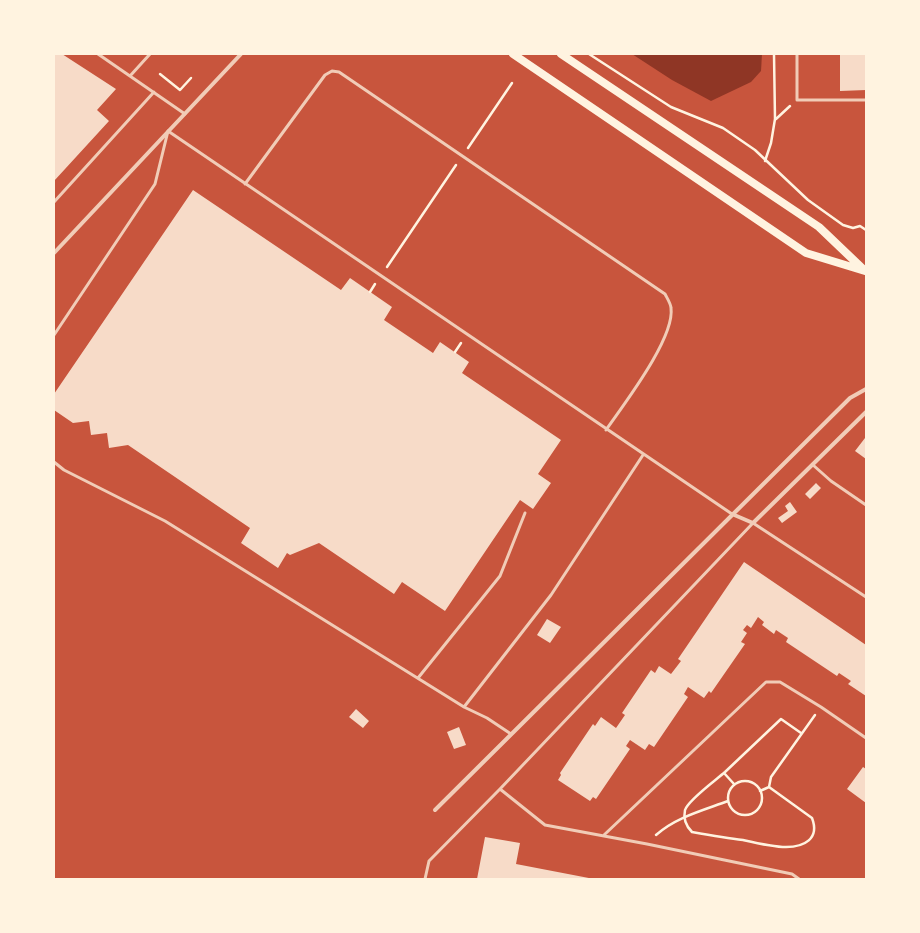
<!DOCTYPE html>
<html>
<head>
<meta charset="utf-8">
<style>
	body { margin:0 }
	#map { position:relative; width:920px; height:933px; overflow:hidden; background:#c8553d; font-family:"Work Sans",sans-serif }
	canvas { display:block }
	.frame { position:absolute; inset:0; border:55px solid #fff3e0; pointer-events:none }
</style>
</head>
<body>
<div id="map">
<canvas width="920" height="933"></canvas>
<div class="frame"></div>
</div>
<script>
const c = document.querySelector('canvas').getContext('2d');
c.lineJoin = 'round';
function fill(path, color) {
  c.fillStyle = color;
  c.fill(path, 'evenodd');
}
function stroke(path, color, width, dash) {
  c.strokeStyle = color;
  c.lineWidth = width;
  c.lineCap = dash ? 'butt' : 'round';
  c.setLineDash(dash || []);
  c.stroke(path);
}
fill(new Path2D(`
	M 632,54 L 762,54 L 761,71 L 751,82 L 711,101 L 672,80 Z`), '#8f3625');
fill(new Path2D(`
	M 54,54 L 62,54 L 116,89 L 97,110 L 109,121 L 54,181 Z
	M 840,54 L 866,54 L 866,90 L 840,91 Z
	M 193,190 L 341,290 L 350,278 L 392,307 L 384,320 L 433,353 L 440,342 L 469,362 L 462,373 L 561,440 L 538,474 L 551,483 L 533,509 L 520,500 L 445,611 L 402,582 L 394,594 L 319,543 L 290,555 L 287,553 L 278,568 L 241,543 L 250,528 L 128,445 L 109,448 L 107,433 L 91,435 L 89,421 L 73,423 L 54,410 L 54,394 Z
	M 865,438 L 866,439 L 866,459 L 855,451 Z
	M 816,483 L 821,488 L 810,499 L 805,494 Z
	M 790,502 L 797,512 L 782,523 L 778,518 L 788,511 L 785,506 Z
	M 744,562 L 866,645 L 866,696 L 848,684 L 851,681 L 839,673 L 837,676 L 786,642 L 788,638 L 776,630 L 774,634 L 762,625 L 764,622 L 758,617 L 751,628 L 747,625 L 743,630 L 747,633 L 741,642 L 745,644 L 711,693 L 709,691 L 704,698 L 688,687 L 684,694 L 688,697 L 654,747 L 649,744 L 645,750 L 630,740 L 626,746 L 630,749 L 596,799 L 593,797 L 590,801 L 558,780 L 561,775 L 560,773 L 593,724 L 595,726 L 601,717 L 616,728 L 625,715 L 622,713 L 651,670 L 655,673 L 659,666 L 671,674 L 681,661 L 678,659 Z
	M 547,619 L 561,627 L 550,643 L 537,635 Z
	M 356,709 L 369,721 L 363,728 L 349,717 Z
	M 459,727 L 466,745 L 454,749 L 447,732 Z
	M 863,767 L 866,769 L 866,803 L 847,789 Z
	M 485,837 L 520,843 L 516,864 L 594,879 L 477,879 Z`), '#f7dbc8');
stroke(new Path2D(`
	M 589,54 L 671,107 L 723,128 L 755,150 L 808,200 L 843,225 L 853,228 L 860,226 L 866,230
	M 160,74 L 180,90 L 191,78
	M 776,119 L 790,106
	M 468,148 L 512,83
	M 765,161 L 771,143 L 775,119 L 774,54
	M 387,267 L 456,165
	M 370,292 L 375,284
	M 455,352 L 461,343
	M 801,733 L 781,719 C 762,737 744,754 725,772 C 716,780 688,800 685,810 C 683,819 686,826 692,832 C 709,835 726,838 743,840 C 756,843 773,847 786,847 C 804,847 820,839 812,818 L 769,787 L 771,777 L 815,715
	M 724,773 L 734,784
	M728 798a17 17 0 1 1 34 0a17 17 0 1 1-34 0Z
	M 760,791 L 769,787
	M 656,835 C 676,817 704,810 728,801`), '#fff3e0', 2.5);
stroke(new Path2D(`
	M 98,54 L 185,114
	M 797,54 L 797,100 L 866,100
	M 130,76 L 150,54
	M 245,184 L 325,75 L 332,71 L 339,72 L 665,294 C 667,298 671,304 671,308 C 675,338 624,404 606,430
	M 54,202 L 154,92
	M 54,335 L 155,184 L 168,131 L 732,514
	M 54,462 L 64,470 L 165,521 L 464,707 L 487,718 L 511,734
	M 813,465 L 831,481 L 866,505
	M 418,678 L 500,576 L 525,513
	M 464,707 L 551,595 L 643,455
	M 500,789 L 545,825 L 647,844 L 792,874 L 799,879
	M 604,835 L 766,682 L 780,682 L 821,707 L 866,738
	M 425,879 L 429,861 L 500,789 L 753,523 L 866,597`), '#f1ccb7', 3);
stroke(new Path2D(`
	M 54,253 L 241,54
	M 732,514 L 753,523 L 866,412
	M 435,810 L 850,398 L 866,389`), '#f1ccb7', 4);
stroke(new Path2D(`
	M 513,54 L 806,253 L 865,271
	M 561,54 L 819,227 L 864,270`), '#fff3e0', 8);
</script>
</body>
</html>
